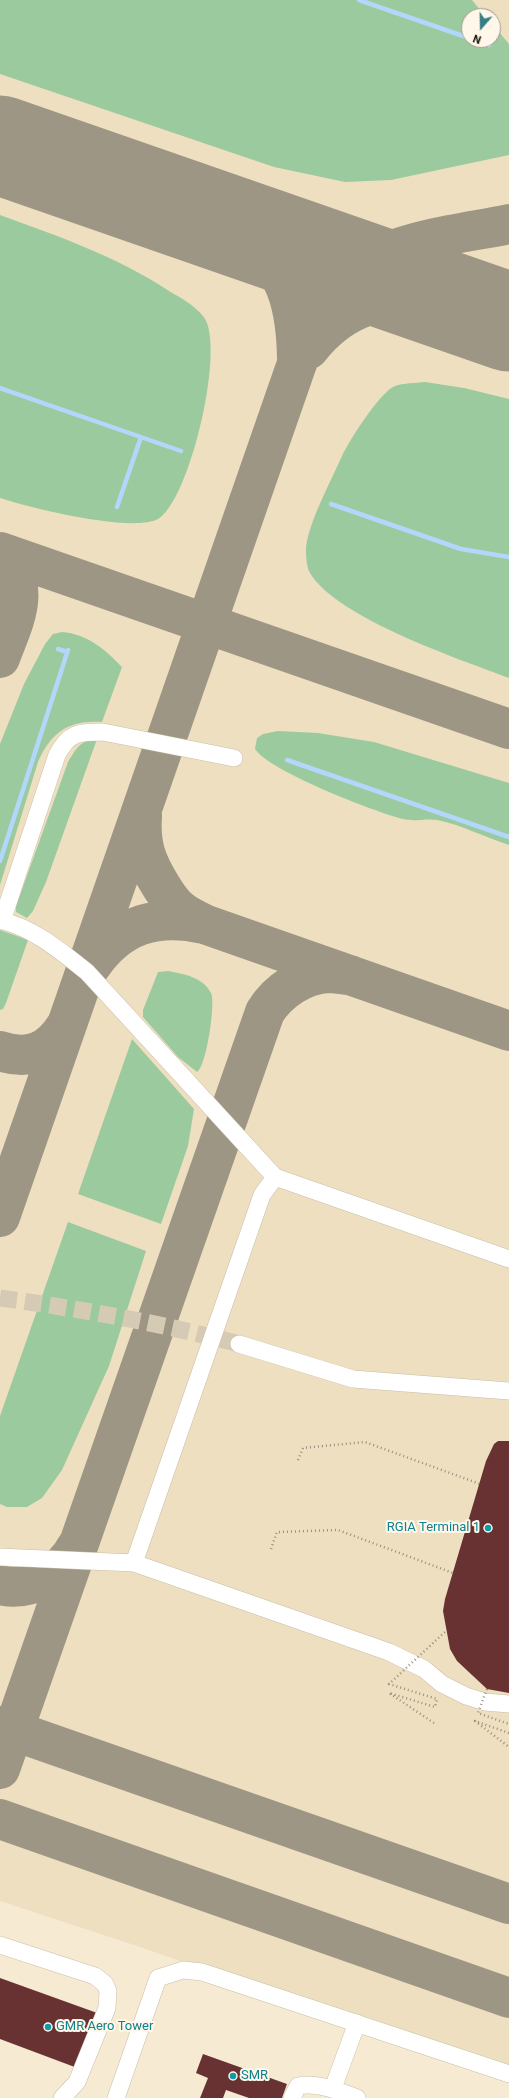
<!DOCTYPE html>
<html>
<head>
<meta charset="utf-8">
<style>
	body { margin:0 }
	#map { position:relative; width:509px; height:2098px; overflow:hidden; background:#f6ead2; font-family:Roboto,sans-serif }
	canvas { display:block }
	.north { position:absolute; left:461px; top:8px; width:40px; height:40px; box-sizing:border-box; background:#fff7e9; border:1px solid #a29c90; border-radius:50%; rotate:200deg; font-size:11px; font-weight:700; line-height:16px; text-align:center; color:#17130b }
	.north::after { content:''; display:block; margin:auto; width:14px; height:18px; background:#367d86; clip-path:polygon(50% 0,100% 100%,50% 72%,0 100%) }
</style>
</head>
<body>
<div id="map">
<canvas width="509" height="2098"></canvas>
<div class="north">N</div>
</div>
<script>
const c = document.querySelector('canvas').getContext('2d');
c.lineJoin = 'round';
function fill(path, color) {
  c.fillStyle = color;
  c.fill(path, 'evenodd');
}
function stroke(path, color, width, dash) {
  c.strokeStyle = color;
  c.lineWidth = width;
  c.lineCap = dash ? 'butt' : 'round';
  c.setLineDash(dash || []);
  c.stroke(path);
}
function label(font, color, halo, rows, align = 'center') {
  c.font = font + ' Roboto,sans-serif';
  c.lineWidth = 4;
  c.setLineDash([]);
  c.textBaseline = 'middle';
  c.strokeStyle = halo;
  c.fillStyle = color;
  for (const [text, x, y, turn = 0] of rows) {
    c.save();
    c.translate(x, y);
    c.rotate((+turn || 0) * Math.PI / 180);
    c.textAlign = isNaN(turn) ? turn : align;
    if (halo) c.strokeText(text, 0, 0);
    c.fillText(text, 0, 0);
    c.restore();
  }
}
fill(new Path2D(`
	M 0,0 L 509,0 L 509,2072 L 468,2062 L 143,1948 L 0,1901 ZM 469,16 L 493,16 L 493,40 L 469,40 Z`), '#efdfc1');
fill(new Path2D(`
	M 0,0 L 472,0 L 485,16 L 469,16 L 469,40 L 493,40 L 493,25 L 509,44 L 509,155 L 391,180 L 345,182 L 274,167 L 0,74 Z
	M 0,215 C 58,236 118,257 169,291 C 181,298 194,305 203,316 C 227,343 190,501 158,519 C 132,533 30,508 0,498 Z
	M 425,382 L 464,388 L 509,399 L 509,678 C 459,659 337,618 310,573 C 307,568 306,558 306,552 C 305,529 332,479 342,456 C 349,441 380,392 395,386 C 403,383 416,383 425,382 Z
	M 62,632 C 87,634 105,649 122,667 L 102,722 C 69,720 51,732 38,762 L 0,885 L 0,744 L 24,684 L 45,644 L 53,634 Z
	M 278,731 L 318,733 L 374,742 L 509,783 L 509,845 C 487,838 459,824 437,820 C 426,818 415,822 403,819 C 375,812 269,771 255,749 L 257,738 L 263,734 Z
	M 97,739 L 46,882 L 33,911 L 27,918 L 16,912 L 16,906 L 68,762 C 76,749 80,740 97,739 Z
	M 0,930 L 28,940 L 6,1003 L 3,1009 L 0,1010 Z
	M 168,971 C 184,974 203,977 211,993 C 216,1003 206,1068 197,1072 L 178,1057 L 143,1017 L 143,1010 L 158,972 Z
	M 132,1039 L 194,1109 L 188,1146 L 161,1224 L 78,1194 Z
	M 68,1222 L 146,1251 L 109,1366 L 62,1470 L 42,1498 L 27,1507 L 7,1507 L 0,1504 L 0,1416 Z`), '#9bca9f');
stroke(new Path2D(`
	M 359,0 L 469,38
	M 474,40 L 489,45
	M 0,388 L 181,451
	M 331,504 L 461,549 L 509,557
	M 117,507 L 141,437
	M 58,649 L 67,652
	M 287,760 L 509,837
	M 0,861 L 68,650`), '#b2d7fa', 4.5);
stroke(new Path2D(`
	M 229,225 C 282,261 296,293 297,358
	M 315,255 L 366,254 L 383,250
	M 309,349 C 345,303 385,297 441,298
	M 0,552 L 509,729
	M 0,556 C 34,587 13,622 0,658
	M 204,924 L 509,1031
	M 91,966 C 119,925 156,913 204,924 C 196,920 187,916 180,910 C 172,904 166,894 161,886 C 146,862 140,845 142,816
	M 0,1051 C 30,1061 50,1051 66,1026
	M 0,1217 L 295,369 C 302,350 309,330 317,312 C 352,242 442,238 509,224
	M 0,1585 C 30,1593 63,1572 77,1546
	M 0,1726 L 509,1904
	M 0,1769 L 265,1012 C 278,991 303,974 329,973 C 336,973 343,975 350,975
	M 0,1819 L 509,1998`), '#9e9684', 40);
stroke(new Path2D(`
	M 0,145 L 509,322`), '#9e9684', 99);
fill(new Path2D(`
	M 498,1441 L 509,1441 L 509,1693 L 487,1689 L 457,1661 L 450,1649 L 443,1611 L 445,1599 L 486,1461 L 494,1444 Z
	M 0,1978 L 100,2014 L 80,2069 L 0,2039 Z
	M 203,2054 L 287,2084 L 282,2098 L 249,2098 L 226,2090 L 223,2098 L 200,2098 L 208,2078 L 196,2073 Z`), '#693232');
stroke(new Path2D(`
	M 0,1298 C 81,1309 160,1323 239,1344`), '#d5cab4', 17, [17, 8]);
const minor = new Path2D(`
	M 0,920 C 35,929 59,950 87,972 L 275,1177 L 509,1259
	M 2,921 L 57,755 C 69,732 79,732 103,732 L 234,758
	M 239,1344 L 353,1379 L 509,1391
	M 0,1557 L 134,1563 L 389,1652 L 424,1669 L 442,1684 L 466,1696 L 485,1702 L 509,1704
	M 134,1563 L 262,1195 L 275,1177
	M 0,1945 L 95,1976 L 105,1984 L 108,1991 L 107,2008 L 77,2082 L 62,2098
	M 333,2088 L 357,2023
	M 116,2098 L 158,1978 L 183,1970 L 202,1972 L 509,2074
	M 292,2098 L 298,2086 C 318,2082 339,2091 357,2098`);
stroke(minor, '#c9bda7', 18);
stroke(new Path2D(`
	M 298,1460 L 303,1448 L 365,1442 L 480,1484
	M 271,1549 L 277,1532 L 338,1530 L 453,1573
	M 509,1733 L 475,1721 L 509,1747`), '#988f7e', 2.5, [1, 3]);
stroke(minor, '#fff', 17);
stroke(new Path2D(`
	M 487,1689 L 478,1713 L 509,1724
	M 434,1723 L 389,1693 L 435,1707 L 437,1699 L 389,1684 L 446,1631`), '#988f7e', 2.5, [1, 3]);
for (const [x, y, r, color] of [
	[488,1528,4,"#0f9aa8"],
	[48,2027,4,"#0f9aa8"],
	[233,2076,4,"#0f9aa8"]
]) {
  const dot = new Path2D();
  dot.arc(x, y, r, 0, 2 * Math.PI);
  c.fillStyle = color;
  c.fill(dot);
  stroke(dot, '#fff7e9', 1.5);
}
label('13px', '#0d838f', '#fff7e9', [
	["RGIA Terminal 1",480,1528,"right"],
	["GMR Aero Tower",56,2027],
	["SMR",241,2076]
], 'left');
</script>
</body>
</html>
